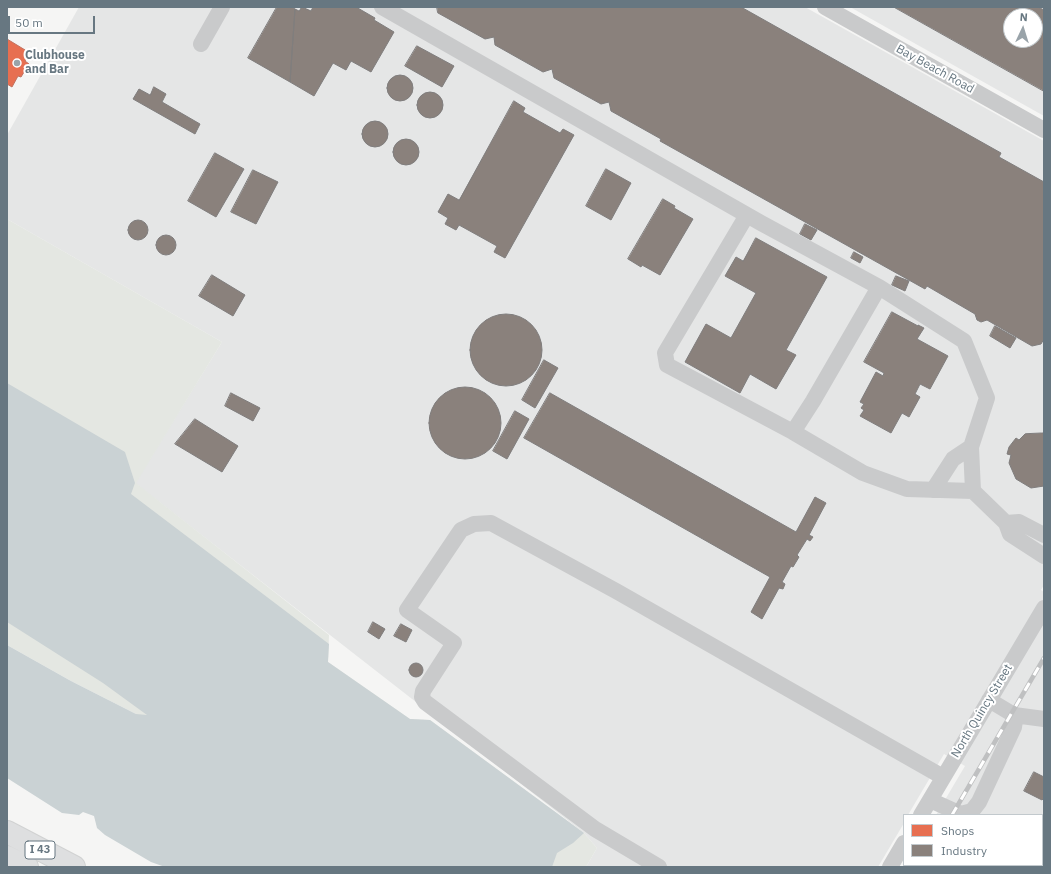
<!DOCTYPE html>
<html>
<head>
<meta charset="utf-8">
<style>
	body { margin:0 }
	#map { position:relative; width:1051px; height:874px; overflow:hidden; background:#f5f5f4; font-family:"IBM Plex Sans",sans-serif }
	canvas { display:block }
	.frame { position:absolute; inset:0; border:8px solid #677781; pointer-events:none }
	.legend { position:absolute; left:903px; top:814px; width:140px; height:52px; box-sizing:border-box; background:#fff; border:1px solid #c2c9cd; margin:0; padding:5px 7px; list-style:none; font-size:12px; color:#677781 }
	.legend li { display:flex; align-items:center; gap:8px; height:20px }
	.legend b { width:20px; border:1px solid #c2c9cd }
	.north { position:absolute; left:1003px; top:8px; width:40px; height:40px; box-sizing:border-box; background:#fff; border:1px solid #c2c9cd; border-radius:50%; rotate:4deg; font-size:11px; font-weight:700; line-height:16px; text-align:center; color:#677781 }
	.north::after { content:''; display:block; margin:auto; width:14px; height:18px; background:#99a3a9; clip-path:polygon(50% 0,100% 100%,50% 72%,0 100%) }
	.scale { position:absolute; left:8px; top:16px; width:87px; height:18px; box-sizing:border-box; border:2px solid #677781; border-top:0; padding-left:5px; font-size:12px; line-height:14px; white-space:nowrap; color:#677781; -webkit-text-stroke:3px #fff; paint-order:stroke }
</style>
</head>
<body>
<div id="map">
<canvas width="1051" height="874"></canvas>
<div class="frame"></div>
<ul class="legend">
<li><b style="height:11px;background:#e76f51"></b>Shops</li>
<li><b style="height:11px;background:#8a817c"></b>Industry</li>
</ul>
<div class="north">N</div>
<div class="scale">50 m</div>
</div>
<script>
const c = document.querySelector('canvas').getContext('2d');
c.lineJoin = 'round';
function fill(path, color) {
  c.fillStyle = color;
  c.fill(path, 'evenodd');
}
function stroke(path, color, width, dash) {
  c.strokeStyle = color;
  c.lineWidth = width;
  c.lineCap = dash ? 'butt' : 'round';
  c.setLineDash(dash || []);
  c.stroke(path);
}
function label(font, color, halo, rows, align = 'center') {
  c.font = font + ' "IBM Plex Sans",sans-serif';
  c.lineWidth = 4;
  c.setLineDash([]);
  c.textBaseline = 'middle';
  c.strokeStyle = halo;
  c.fillStyle = color;
  for (const [text, x, y, turn = 0] of rows) {
    c.save();
    c.translate(x, y);
    c.rotate((+turn || 0) * Math.PI / 180);
    c.textAlign = isNaN(turn) ? turn : align;
    if (halo) c.strokeText(text, 0, 0);
    c.fillText(text, 0, 0);
    c.restore();
  }
}
fill(new Path2D(`
	M 79,7 L 805,7 L 1044,141 L 1044,585 L 1041,590 L 1044,592 L 1044,867 L 906,867 L 907,865 L 1042,865 L 1042,815 L 936,815 L 965,766 L 944,754 L 908,815 L 904,815 L 904,823 L 878,867 L 586,867 L 597,848 L 584,833 L 135,483 L 222,342 L 7,219 L 7,135 Z
	M 850,7 L 1044,7 L 1044,116 ZM 1011,16 L 1035,16 L 1035,40 L 1011,40 Z`), '#e5e6e6');
fill(new Path2D(`
	M 7,219 L 222,342 L 136,483 L 329,635 L 328,662 L 410,719 L 430,720 L 584,833 L 597,848 L 586,867 L 343,867 L 136,714 L 71,681 L 7,645 Z`), '#e4e7e2');
fill(new Path2D(`
	M 7,383 L 125,452 L 135,483 L 131,494 L 329,644 L 328,662 L 410,719 L 430,720 L 584,833 L 573,843 L 557,853 L 552,867 L 165,867 L 151,862 L 105,835 L 97,828 L 94,816 L 83,812 L 79,815 L 62,813 L 7,778 L 7,645 L 71,681 L 136,714 L 147,715 L 103,683 L 7,622 Z`), '#cad2d4');
const shops = new Path2D(`
	M 7,39 L 30,53 L 25,61 L 29,64 L 21,77 L 18,76 L 12,87 L 7,84 Z`);
fill(shops, '#e76f51');
stroke(shops, '#c1715f', 1);
const industry = new Path2D(`
	M 277,7 L 292,7 L 295,9 L 290,82 L 248,58 Z
	M 302,7 L 311,11 L 313,7 L 356,7 L 375,18 L 374,20 L 394,32 L 371,72 L 351,61 L 346,70 L 333,63 L 314,96 L 290,82 L 295,9 L 299,11 Z
	M 437,7 L 741,7 L 1001,153 L 999,157 L 1044,182 L 1044,339 L 1041,344 L 1032,346 L 987,320 L 981,322 L 977,320 L 975,314 L 927,286 L 925,289 L 660,141 L 661,139 L 611,111 L 609,102 L 601,104 L 554,78 L 552,69 L 543,72 L 495,45 L 494,37 L 485,39 L 438,13 Z
	M 894,7 L 1038,7 L 1044,10 L 1044,91 ZM 1011,16 L 1035,16 L 1035,40 L 1011,40 Z
	M 417,46 L 454,66 L 442,87 L 405,66 Z
	M387 88a13 13 0 1 1 26 0a13 13 0 1 1-26 0Z
	M 154,87 L 166,94 L 162,102 L 200,124 L 195,134 L 133,99 L 139,89 L 150,95 Z
	M417 105a13 13 0 1 1 26 0a13 13 0 1 1-26 0Z
	M 514,101 L 525,108 L 523,112 L 560,133 L 563,129 L 574,135 L 505,258 L 494,252 L 497,246 L 459,225 L 456,230 L 445,224 L 448,218 L 438,212 L 448,194 L 459,200 Z
	M362 134a13 13 0 1 1 26 0a13 13 0 1 1-26 0Z
	M393 152a13 13 0 1 1 26 0a13 13 0 1 1-26 0Z
	M 215,153 L 244,169 L 216,217 L 188,201 Z
	M 606,169 L 631,183 L 611,220 L 586,206 Z
	M 253,170 L 278,182 L 256,224 L 231,212 Z
	M 663,199 L 675,206 L 674,208 L 693,219 L 660,275 L 642,265 L 641,267 L 628,259 Z
	M128 230a10 10 0 1 1 20 0a10 10 0 1 1-20 0Z
	M 805,224 L 817,230 L 811,240 L 800,234 Z
	M156 245a10 10 0 1 1 20 0a10 10 0 1 1-20 0Z
	M 756,238 L 827,277 L 786,350 L 796,355 L 776,389 L 750,374 L 740,393 L 685,362 L 706,324 L 731,338 L 756,293 L 725,276 L 736,257 L 743,261 Z
	M 854,252 L 863,257 L 860,263 L 851,258 Z
	M 212,275 L 245,295 L 233,316 L 199,296 Z
	M 896,276 L 909,281 L 905,291 L 892,285 Z
	M 892,312 L 918,326 L 918,325 L 924,328 L 917,339 L 948,356 L 930,389 L 920,384 L 915,394 L 920,397 L 909,417 L 902,413 L 891,433 L 860,416 L 864,410 L 861,408 L 864,404 L 860,402 L 876,372 L 883,376 L 884,373 L 864,362 Z
	M470 350a36 36 0 1 1 72 0a36 36 0 1 1-72 0Z
	M 995,326 L 1016,338 L 1010,348 L 990,336 Z
	M 544,360 L 558,368 L 535,408 L 522,400 Z
	M429 423a36 36 0 1 1 72 0a36 36 0 1 1-72 0Z
	M 231,393 L 260,408 L 253,421 L 225,406 Z
	M 550,393 L 796,532 L 815,497 L 826,503 L 809,535 L 813,537 L 810,541 L 807,539 L 797,555 L 799,557 L 793,567 L 791,566 L 782,582 L 785,584 L 783,589 L 779,588 L 762,619 L 751,612 L 770,577 L 524,438 Z
	M 515,411 L 529,419 L 507,459 L 493,451 Z
	M 195,419 L 238,446 L 222,472 L 175,444 Z
	M 1042,433 L 1044,433 L 1044,486 L 1031,488 L 1016,479 L 1009,463 L 1011,455 L 1007,454 L 1009,447 L 1016,438 L 1019,440 L 1025,434 Z
	M 373,622 L 385,629 L 379,639 L 368,632 Z
	M 401,624 L 412,630 L 406,642 L 394,636 Z
	M409 670a7 7 0 1 1 14 0a7 7 0 1 1-14 0Z
	M 1034,772 L 1044,777 L 1044,798 L 1042,800 L 1024,791 Z`);
fill(industry, '#8a817c');
stroke(industry, '#807e7e', 1);
const highway = new Path2D(`
	M 7,832 L 74,867
	M 7,857 L 27,867`);
stroke(highway, '#d1d2d2', 24);
stroke(new Path2D(`
	M 382,7 L 761,223 L 879,287 L 964,341 L 987,398 L 971,447 L 973,491 L 1006,523
	M 825,7 L 1044,130
	M 201,44 L 222,7
	M 747,215 L 665,353 L 667,365 L 793,432 L 813,401 L 879,287
	M 793,432 L 863,473 L 907,489 L 973,491
	M 933,490 L 953,459 L 971,447
	M 1044,535 L 1019,522 L 1006,523 L 1010,534 L 1044,556
	M 1014,715 L 1044,719
	M 930,800 L 961,814 L 972,811 L 979,802 L 1014,727 L 1015,720 L 1014,715 L 989,700
	M 921,815 L 1044,608
	M 659,867 L 595,829 L 425,702 L 422,697 L 423,691 L 454,643 L 407,610 L 461,530 L 474,524 L 491,523 L 616,591 L 943,777
	M 890,867 L 904,843`), '#c9cacb', 16);
stroke(highway, '#dedfe0', 22);
const rail = new Path2D(`
	M 952,815 L 1044,658
	M 1042,831 L 1044,831
	M 1042,844 L 1044,844
	M 919,867 L 920,865
	M 931,867 L 933,865
	M 958,867 L 962,865`);
stroke(rail, '#bfc0c1', 4.5);
stroke(rail, '#fff', 3, [9]);
for (const [x, y, r, color] of [
	[17,63,4,"#99a3a9"]
]) {
  const dot = new Path2D();
  dot.arc(x, y, r, 0, 2 * Math.PI);
  c.fillStyle = color;
  c.fill(dot);
  stroke(dot, '#fff', 1.5);
}
for (const [x, y, w] of [
	[40,850,30]
]) {
  const box = new Path2D();
  box.roundRect(x - w / 2, y - 9, w, 18, 3);
  c.fillStyle = '#fff';
  c.fill(box);
  stroke(box, '#677781', 1);
}
label('bold 11px', '#677781', null, [
	["I 43",40,850]
]);
label('bold 12px', '#677781', '#fff', [
	["Clubhouse",25,56],
	["and Bar",25,70]
], 'left');
label('12px', '#677781', '#fff', [
	["Bay Beach Road",935,69,29],
	["North Quincy Street",982,711,-59]
]);
</script>
</body>
</html>
